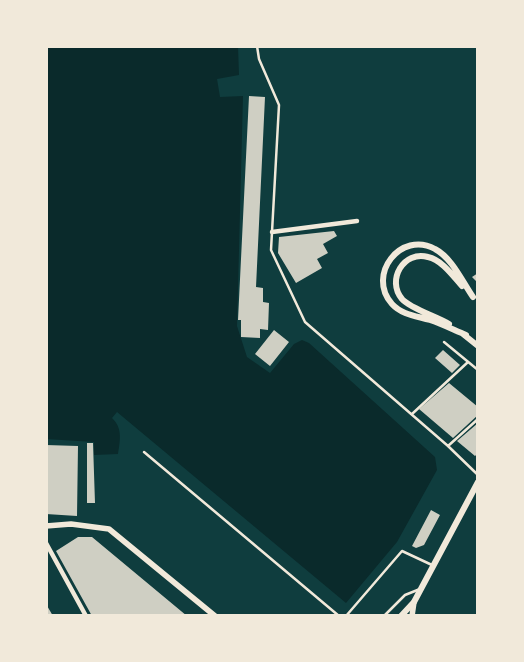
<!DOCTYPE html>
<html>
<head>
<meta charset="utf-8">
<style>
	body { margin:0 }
	#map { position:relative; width:524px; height:662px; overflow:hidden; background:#0f3d3e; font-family:Overpass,sans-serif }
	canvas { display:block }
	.frame { position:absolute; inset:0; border:48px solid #f1e9da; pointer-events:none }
</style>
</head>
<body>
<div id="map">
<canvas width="524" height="662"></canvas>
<div class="frame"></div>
</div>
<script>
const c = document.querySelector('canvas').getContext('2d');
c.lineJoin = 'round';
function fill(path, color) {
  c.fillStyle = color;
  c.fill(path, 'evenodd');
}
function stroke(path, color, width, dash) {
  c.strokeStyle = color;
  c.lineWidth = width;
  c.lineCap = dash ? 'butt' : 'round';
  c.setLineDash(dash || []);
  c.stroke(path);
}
fill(new Path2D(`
	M 46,46 L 238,46 L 239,75 L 217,79 L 220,97 L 243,96 L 237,326 L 247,357 L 270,373 L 294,344 L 302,340 L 309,343 L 435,457 L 437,470 L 397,542 L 346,603 L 117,412 L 112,418 C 123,428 120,441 118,454 L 94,455 L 94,442 L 46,439 Z`), '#0a2a2b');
fill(new Path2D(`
	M 249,96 L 265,97 L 256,287 L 263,288 L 263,302 L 269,303 L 268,330 L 260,329 L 260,338 L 241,337 L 241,320 L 238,320 Z
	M 334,231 L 337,236 L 323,244 L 328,253 L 317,259 L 322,268 L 296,283 L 278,253 L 279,237 Z
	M 478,273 L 478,283 L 472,277 Z
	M 274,330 L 289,342 L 270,366 L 255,354 Z
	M 443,350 L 460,365 L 452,373 L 435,358 Z
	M 449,383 L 478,407 L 478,415 L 453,438 L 419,409 Z
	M 478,423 L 478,453 L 475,456 L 457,441 Z
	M 87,443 L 93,443 L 95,503 L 87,503 Z
	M 46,445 L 78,446 L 77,516 L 46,514 Z
	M 431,510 L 440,515 L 424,545 L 416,548 L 412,546 Z
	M 78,537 L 92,537 L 187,616 L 92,616 L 56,551 Z
	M 46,604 L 53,616 L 46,616 Z`), '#cfcfc3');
stroke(new Path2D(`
	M 257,46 L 259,59 L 279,105 L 271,250 L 305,322 L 448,446 L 478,475
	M 444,342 L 478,370
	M 412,414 L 468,362
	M 448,446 L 478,419
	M 144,452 L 339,616
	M 346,616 L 402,551 L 432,565
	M 384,616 L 405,595 L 420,589`), '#f1e9da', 2.5);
stroke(new Path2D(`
	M 272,232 L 357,221
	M 46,543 L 86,616`), '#f1e9da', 4.5);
stroke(new Path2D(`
	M 46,526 L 71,524 L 109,529 L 215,616
	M 412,616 L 414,602`), '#f1e9da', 5.5);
stroke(new Path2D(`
	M 449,324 C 436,316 411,309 402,299 C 386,280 404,250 428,257 C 442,260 453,276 462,286
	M 463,334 L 478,346
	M 466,335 C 454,330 442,324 430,320 C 417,316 402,315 392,304 C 366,275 401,230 435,249 C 452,258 462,281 473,297
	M 401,616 L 414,602 L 478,482`), '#f1e9da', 6);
</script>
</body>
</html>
